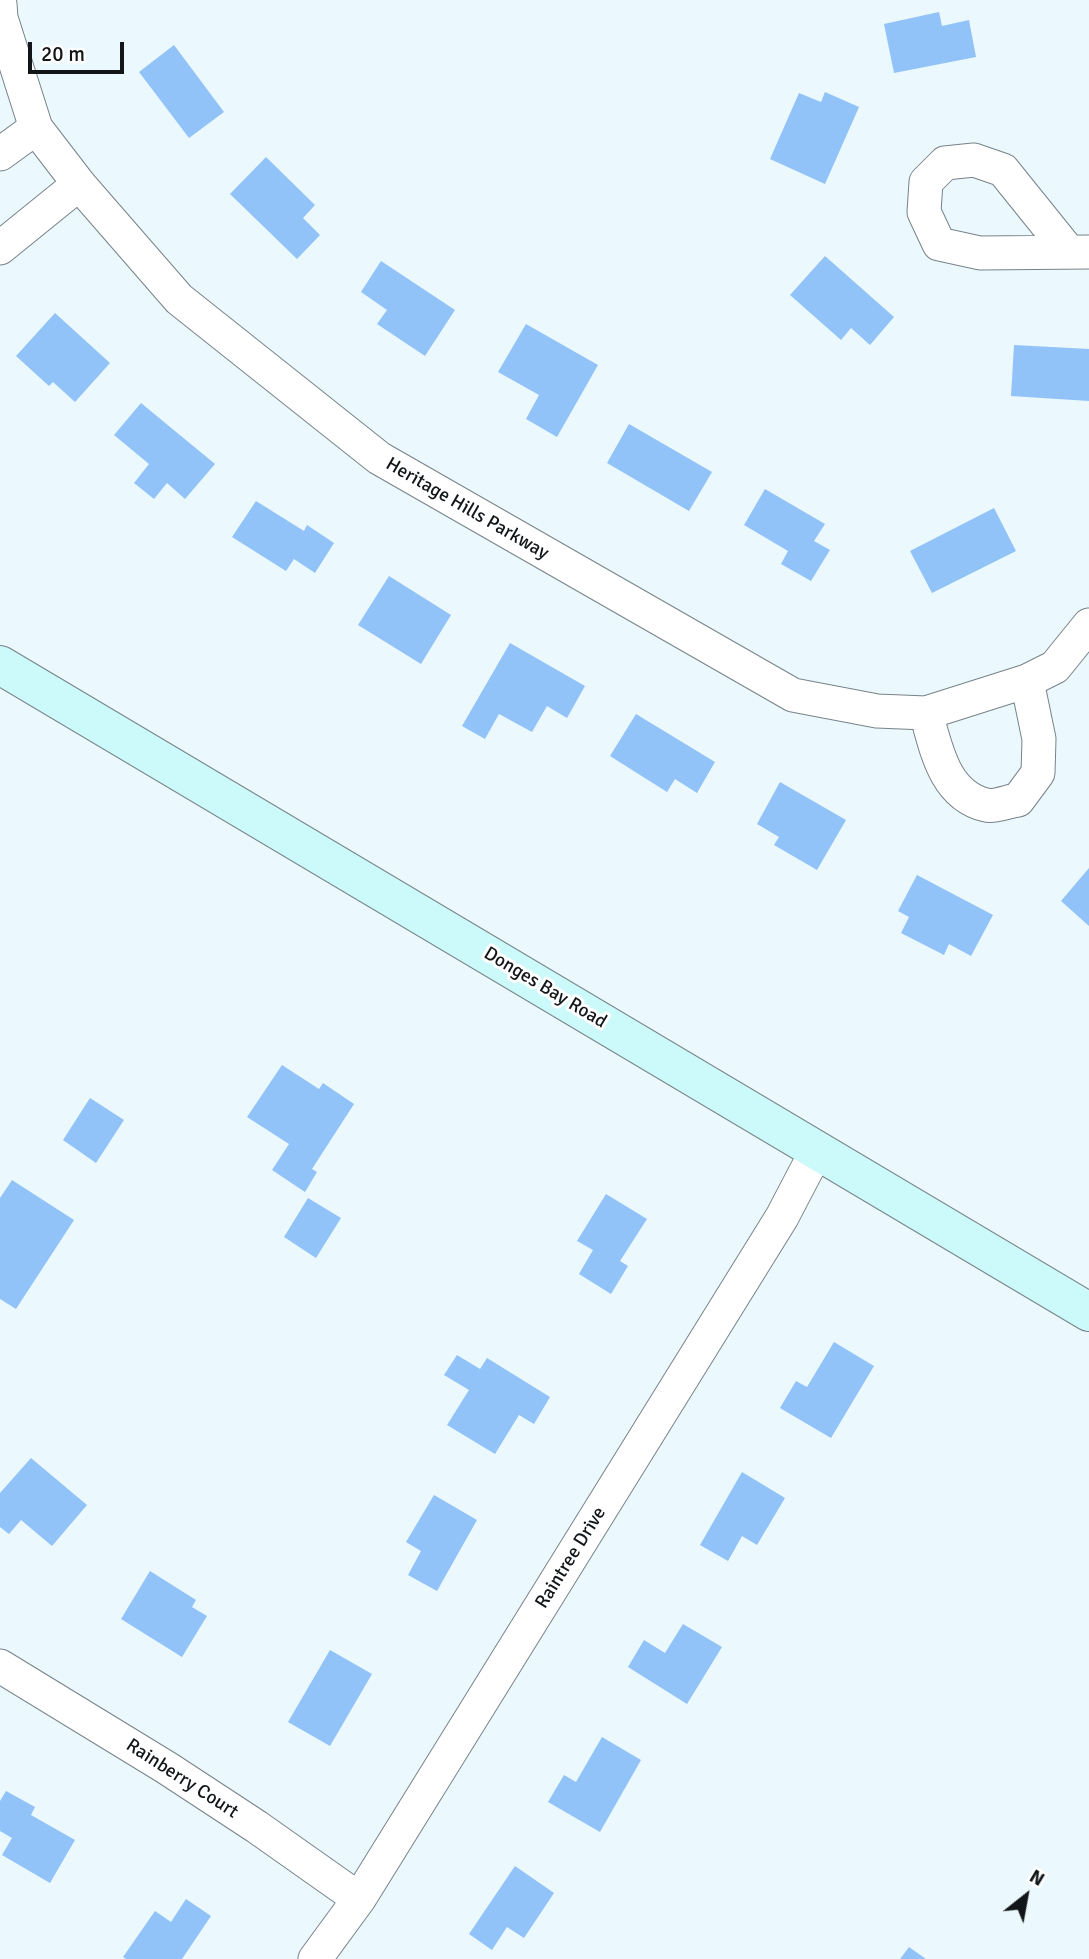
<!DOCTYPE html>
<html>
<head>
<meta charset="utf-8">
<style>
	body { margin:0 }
	#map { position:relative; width:1089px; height:1959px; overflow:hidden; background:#ebf8fd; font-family:Signika,sans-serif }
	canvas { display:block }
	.north { position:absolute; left:991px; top:1861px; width:70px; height:70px; -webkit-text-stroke:5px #fff; paint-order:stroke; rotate:31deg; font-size:19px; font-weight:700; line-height:28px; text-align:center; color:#121618 }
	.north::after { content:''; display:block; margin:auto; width:24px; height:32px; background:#121618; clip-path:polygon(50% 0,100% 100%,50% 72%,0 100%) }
	.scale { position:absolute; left:28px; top:42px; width:96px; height:32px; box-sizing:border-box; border:4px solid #121618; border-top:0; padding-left:9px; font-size:21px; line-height:24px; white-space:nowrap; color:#121618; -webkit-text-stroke:5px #fff; paint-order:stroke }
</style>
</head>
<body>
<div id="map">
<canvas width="1089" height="1959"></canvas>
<div class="north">N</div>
<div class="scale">20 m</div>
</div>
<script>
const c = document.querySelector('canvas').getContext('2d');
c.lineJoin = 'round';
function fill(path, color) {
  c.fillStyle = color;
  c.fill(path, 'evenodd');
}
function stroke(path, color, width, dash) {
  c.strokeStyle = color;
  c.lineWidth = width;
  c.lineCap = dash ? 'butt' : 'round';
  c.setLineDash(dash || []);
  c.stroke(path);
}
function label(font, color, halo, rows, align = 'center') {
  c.font = font + ' Signika,sans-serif';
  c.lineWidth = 6;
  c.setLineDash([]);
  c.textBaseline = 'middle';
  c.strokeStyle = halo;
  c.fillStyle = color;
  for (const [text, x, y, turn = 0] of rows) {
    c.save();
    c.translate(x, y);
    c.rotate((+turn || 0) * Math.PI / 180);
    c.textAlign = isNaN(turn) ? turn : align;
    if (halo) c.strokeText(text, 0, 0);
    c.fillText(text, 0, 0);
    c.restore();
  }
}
fill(new Path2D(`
	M 939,12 L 942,26 L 969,20 L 976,57 L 894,73 L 884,24 Z
	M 174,45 L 224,112 L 189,138 L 139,72 Z
	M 825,92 L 859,107 L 825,184 L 770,159 L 799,93 L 821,102 Z
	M 266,157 L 315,205 L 303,218 L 320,235 L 297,259 L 230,194 Z
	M 825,256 L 894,317 L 870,345 L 851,328 L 841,340 L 790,295 Z
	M 381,261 L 455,310 L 425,356 L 377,324 L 387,310 L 361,292 Z
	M 55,313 L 110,363 L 75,402 L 53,382 L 49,386 L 16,356 Z
	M 526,324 L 598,365 L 557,437 L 526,419 L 539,395 L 498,372 Z
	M 1014,345 L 1089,349 L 1089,401 L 1011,396 Z
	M 141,403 L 215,464 L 185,499 L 167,483 L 154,499 L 134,483 L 149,464 L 114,435 Z
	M 629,424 L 712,472 L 689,511 L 607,463 Z
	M 765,489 L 825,524 L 814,541 L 830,550 L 811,581 L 781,564 L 788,551 L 744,525 Z
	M 256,501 L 304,531 L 307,525 L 334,543 L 315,573 L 294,559 L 286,571 L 232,537 Z
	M 994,508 L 1016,551 L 932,593 L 910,551 Z
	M 389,576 L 451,615 L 421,664 L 358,625 Z
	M 510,643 L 585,686 L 567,718 L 547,706 L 532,732 L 499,714 L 485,739 L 462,726 Z
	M 636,714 L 715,762 L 697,793 L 675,779 L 667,792 L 610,756 Z
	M 780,782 L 846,820 L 817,870 L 774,845 L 779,837 L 757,824 Z
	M 1089,868 L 1089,926 L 1061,901 Z
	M 917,875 L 993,915 L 971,956 L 949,944 L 944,955 L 901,933 L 909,917 L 898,911 Z
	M 282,1065 L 319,1089 L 323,1083 L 354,1104 L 312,1169 L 317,1172 L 305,1192 L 272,1170 L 289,1144 L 247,1117 Z
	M 90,1098 L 124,1120 L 96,1163 L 63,1140 Z
	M 12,1180 L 74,1220 L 16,1309 L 0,1299 L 0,1198 Z
	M 606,1194 L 647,1219 L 620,1261 L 628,1266 L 611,1294 L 579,1274 L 593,1250 L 577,1241 Z
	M 308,1198 L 341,1218 L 316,1258 L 284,1237 Z
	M 834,1342 L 874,1366 L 831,1438 L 780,1408 L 796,1381 L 807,1387 Z
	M 457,1355 L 480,1369 L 487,1358 L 550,1397 L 534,1424 L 519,1415 L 495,1454 L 447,1425 L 469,1390 L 444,1375 Z
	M 31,1458 L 87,1505 L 52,1546 L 21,1520 L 9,1534 L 0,1527 L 0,1493 Z
	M 742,1472 L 785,1498 L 757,1545 L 742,1536 L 728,1561 L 700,1545 Z
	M 434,1495 L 477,1520 L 437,1591 L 408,1575 L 421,1551 L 406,1542 Z
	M 150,1571 L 196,1600 L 192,1607 L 207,1616 L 182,1657 L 121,1619 Z
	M 683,1624 L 722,1647 L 687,1704 L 628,1667 L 644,1640 L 665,1653 Z
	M 330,1650 L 372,1674 L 330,1746 L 288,1722 Z
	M 602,1737 L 641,1760 L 600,1832 L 548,1802 L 564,1775 L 576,1782 Z
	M 6,1791 L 35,1807 L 31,1815 L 75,1840 L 50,1883 L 2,1855 L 12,1838 L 0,1831 L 0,1801 Z
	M 515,1866 L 554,1893 L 524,1938 L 507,1927 L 492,1950 L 469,1934 Z
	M 186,1899 L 211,1916 L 182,1959 L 126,1959 L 123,1957 L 155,1911 L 171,1922 Z
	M 909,1947 L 926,1959 L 900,1959 Z`), '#91c3f9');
const street = new Path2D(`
	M 0,4 L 1,18 L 36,128 L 79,184 L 179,299 L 379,458 L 793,695 L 877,711 L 926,713 L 1027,681 L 1055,667 L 1089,625
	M 0,154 L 36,128
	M 0,248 L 79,184
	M 1069,252 L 1003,170 L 974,160 L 945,163 L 926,182 L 924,212 L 939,244 L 980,253 L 1089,252
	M 926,713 C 936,748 944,795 986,805 C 994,807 1009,801 1018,800 L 1038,773 L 1039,739 L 1027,681
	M 0,1666 L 167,1768 L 257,1827 L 359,1899
	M 315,1959 L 359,1899 L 782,1217 L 817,1150`);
const secondary = new Path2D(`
	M 0,665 L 1089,1312`);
stroke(street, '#778388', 35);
stroke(secondary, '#778388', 40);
stroke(street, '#fff', 33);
stroke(secondary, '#ccfafa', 38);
label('19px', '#121618', '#fff', [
	["Heritage Hills Parkway",467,509,30],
	["Donges Bay Road",545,988,31],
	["Raintree Drive",571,1558,-58],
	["Rainberry Court",182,1779,33]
]);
</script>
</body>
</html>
